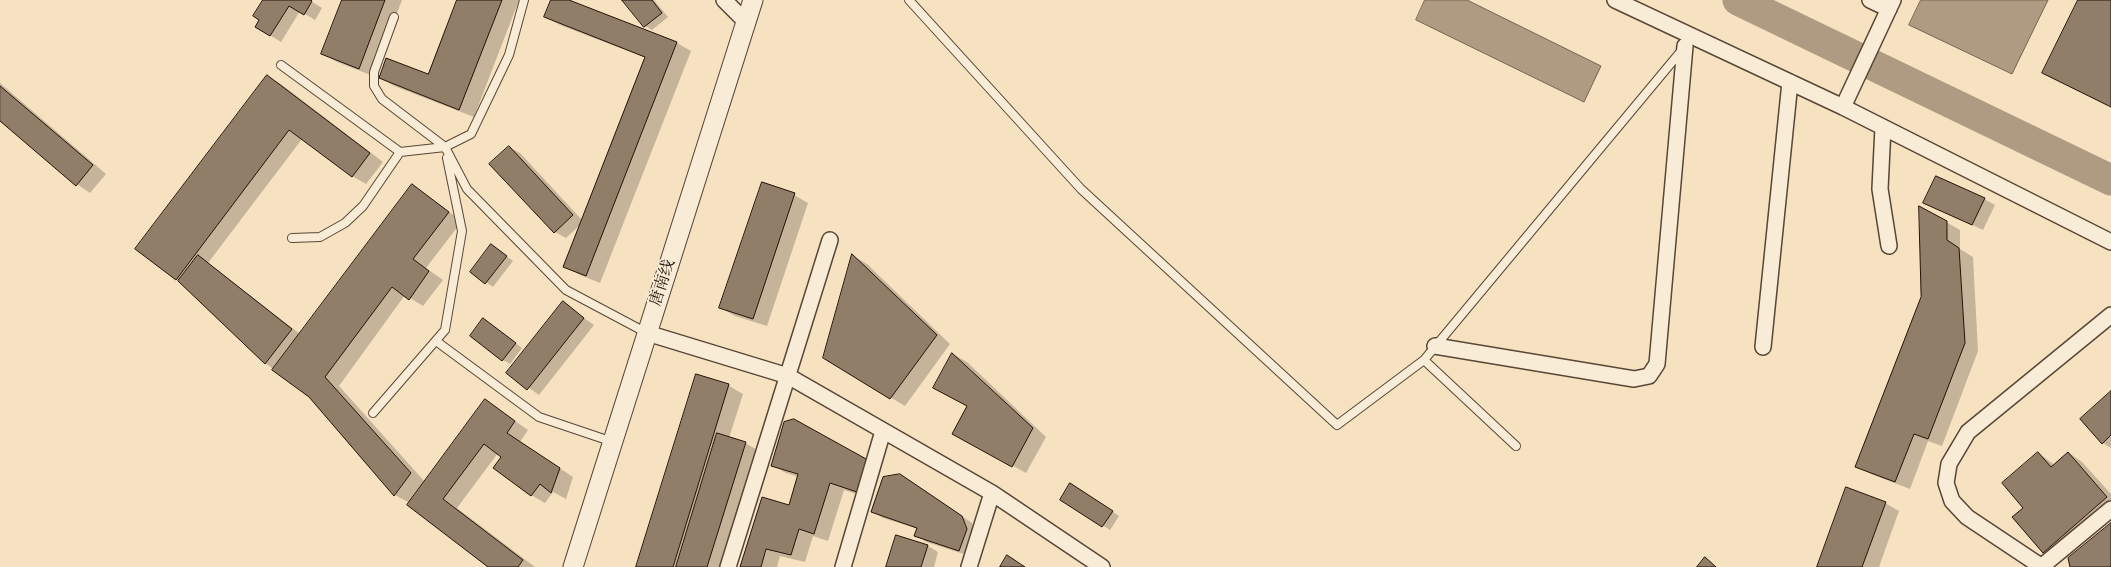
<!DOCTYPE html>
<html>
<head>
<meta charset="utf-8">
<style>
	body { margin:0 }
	canvas { display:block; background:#f6e1c1 }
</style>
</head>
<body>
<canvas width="2111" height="567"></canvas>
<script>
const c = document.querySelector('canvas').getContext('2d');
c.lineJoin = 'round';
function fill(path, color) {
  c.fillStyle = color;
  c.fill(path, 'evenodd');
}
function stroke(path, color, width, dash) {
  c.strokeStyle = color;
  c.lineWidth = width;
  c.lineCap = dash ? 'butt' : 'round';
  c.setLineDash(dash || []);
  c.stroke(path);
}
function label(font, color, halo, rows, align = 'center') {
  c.font = font + ' "IM FELL French Canon","Noto Serif SC",serif';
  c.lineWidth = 4;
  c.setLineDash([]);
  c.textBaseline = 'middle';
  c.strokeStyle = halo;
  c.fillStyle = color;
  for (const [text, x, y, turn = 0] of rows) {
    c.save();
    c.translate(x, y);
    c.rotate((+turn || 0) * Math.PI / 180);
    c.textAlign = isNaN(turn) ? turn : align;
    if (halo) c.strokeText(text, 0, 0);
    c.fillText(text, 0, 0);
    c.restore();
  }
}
const water = new Path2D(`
	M 1425,0 L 1467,0 L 1601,66 L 1584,102 L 1416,20 Z
	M 1921,0 L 2048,0 L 2012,74 L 1909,25 Z`);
fill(water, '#ae9b82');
stroke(water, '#766551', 1);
fill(new Path2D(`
	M 264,0 L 309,0 L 322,8 L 315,20 L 300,11 L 281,42 L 257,27 L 261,20 Z
	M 343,0 L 402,0 L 373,76 L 337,62 L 323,54 Z
	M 458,0 L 519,0 L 474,117 L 394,86 L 380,78 L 429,76 Z
	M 552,0 L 566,0 L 677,43 L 691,51 L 600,283 L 578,274 L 564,266 L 581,224 L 566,238 L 555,232 L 509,147 L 520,153 L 582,220 L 646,58 L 560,25 L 546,17 Z
	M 623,0 L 654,0 L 668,17 L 652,30 L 645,26 Z
	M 267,76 L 281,84 L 383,162 L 366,184 L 352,176 L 302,139 L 208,263 L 300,334 L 413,186 L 462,221 L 426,268 L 443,280 L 423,306 L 405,295 L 339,386 L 425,482 L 486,401 L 528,430 L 520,442 L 573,477 L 566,499 L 553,492 L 545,503 L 531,495 L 503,457 L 498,453 L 457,508 L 535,567 L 490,567 L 410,503 L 395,495 L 310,396 L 265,363 L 176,279 Z
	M 0,83 L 106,174 L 90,193 L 77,184 L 0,120 Z
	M 794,195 L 808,203 L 767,326 L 735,316 L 721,308 Z
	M 1984,199 L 1995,205 L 1983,230 L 1925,203 Z
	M 1946,222 L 1960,230 L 1960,249 L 1973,257 L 1978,351 L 1942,446 L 1928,441 L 1910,489 L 1871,474 L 1857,466 L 1923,297 Z
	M 498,250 L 513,261 L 493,287 L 471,272 Z
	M 853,256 L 867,264 L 950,344 L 905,406 L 824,358 Z
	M 563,303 L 594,325 L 539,395 L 508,373 Z
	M 490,324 L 522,348 L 510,364 L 503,360 Z
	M 953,354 L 967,362 L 1046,437 L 1026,473 L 968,441 L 969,406 Z
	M 697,376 L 729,386 L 743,394 L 729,438 L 745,443 L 759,451 L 723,567 L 638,567 Z
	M 2111,393 L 2111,448 L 2103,443 Z
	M 794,420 L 881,469 L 872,499 L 844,490 L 828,541 L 813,536 L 805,562 L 780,556 L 777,567 L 741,567 L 790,506 L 799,477 L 786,473 L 772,465 Z
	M 2038,453 L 2055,465 L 2069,453 L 2082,462 L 2111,494 L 2111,513 L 2058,560 L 2044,552 L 2025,508 Z
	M 911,481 L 972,523 L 977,535 L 970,556 L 926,542 L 916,535 L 918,529 L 883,518 L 873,512 Z
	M 1078,488 L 1119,516 L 1110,530 L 1061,499 Z
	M 1885,503 L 1899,511 L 1879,567 L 1818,567 Z
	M 928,546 L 938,552 L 934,567 L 888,567 Z`), '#0003');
stroke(new Path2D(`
	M 1738,0 L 2111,180`), '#ae9b82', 31);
const building = new Path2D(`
	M 263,0 L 311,0 L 312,1 L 304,15 L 289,6 L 270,36 L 255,27 L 259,20 L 253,16 Z
	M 342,0 L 385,0 L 359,69 L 321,54 Z
	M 457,0 L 502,0 L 459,110 L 379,78 L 386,58 L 428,74 Z
	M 551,0 L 569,0 L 677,42 L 586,276 L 563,267 L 645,57 L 544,17 Z
	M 622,0 L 652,0 L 662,13 L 644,27 Z
	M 2078,0 L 2111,0 L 2111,107 L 2042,73 Z
	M 267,75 L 370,153 L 352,177 L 289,130 L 176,280 L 135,249 Z
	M 0,86 L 93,165 L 76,186 L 0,121 Z
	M 509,146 L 573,215 L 554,233 L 489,164 Z
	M 1936,176 L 1985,198 L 1972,225 L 1923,203 Z
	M 762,182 L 795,193 L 753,319 L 719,308 Z
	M 412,184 L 449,212 L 413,259 L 429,271 L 409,300 L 392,287 L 325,377 L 411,473 L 394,496 L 309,397 L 272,370 Z
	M 1919,206 L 1947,221 L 1947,240 L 1959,248 L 1965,343 L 1928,439 L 1914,434 L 1895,482 L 1855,467 L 1921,297 Z
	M 491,244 L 507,256 L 485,284 L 470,272 Z
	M 852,254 L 937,335 L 890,399 L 823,358 Z
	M 198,255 L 292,329 L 265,364 L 178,281 Z
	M 563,301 L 584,318 L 527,390 L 506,373 Z
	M 483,318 L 516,343 L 502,361 L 470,336 Z
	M 952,353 L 1033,428 L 1012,467 L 952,434 L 967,406 L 933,388 Z
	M 696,374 L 729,384 L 673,567 L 636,567 Z
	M 2111,391 L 2111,435 L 2102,444 L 2080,419 Z
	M 485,399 L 515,421 L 507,433 L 560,468 L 551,493 L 540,484 L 531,496 L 493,468 L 501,457 L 484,444 L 443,499 L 523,560 L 518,567 L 488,567 L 407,505 Z
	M 794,419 L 868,460 L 857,492 L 830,483 L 814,534 L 799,529 L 791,555 L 766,549 L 761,567 L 740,567 L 762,497 L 789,505 L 798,474 L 771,466 L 784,422 Z
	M 717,433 L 746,442 L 707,567 L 676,567 Z
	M 2038,452 L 2051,467 L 2068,452 L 2107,497 L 2043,553 L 2012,517 L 2023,508 L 2002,483 Z
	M 900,474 L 962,516 L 967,529 L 959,551 L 914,536 L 917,528 L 871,512 L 883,477 Z
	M 1070,483 L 1113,511 L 1102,527 L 1060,500 Z
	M 1846,487 L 1886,502 L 1862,567 L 1817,567 Z
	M 2111,523 L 2111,567 L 2070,567 L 2068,558 Z
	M 896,535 L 928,545 L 921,567 L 886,567 Z
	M 1007,555 L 1025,567 L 1000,567 Z
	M 1705,557 L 1716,567 L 1697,567 Z`);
fill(building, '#917e68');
stroke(building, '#231307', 1);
const service = new Path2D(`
	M 909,0 L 1081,189 L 1337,425 L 1424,360 L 1682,50
	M 394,17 L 374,72 L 374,86 L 382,99 L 445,147 L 467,189 L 566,290 L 647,333
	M 281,65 L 400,152
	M 292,238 L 320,237 L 345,223 L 363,206 L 400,152 L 445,147 L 471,134 L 509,55 L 524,0
	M 436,341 L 539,417 L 613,442
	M 1424,360 L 1516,446
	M 373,413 L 445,330 L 462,231 L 447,158`);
const minor = new Path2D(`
	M 724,0 L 746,22
	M 1615,0 L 1843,107 L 2111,242
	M 1870,0 L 1889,9
	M 1843,107 L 1893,0
	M 1883,127 L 1880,189 L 1889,246
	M 647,333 L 788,376 L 992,493 L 1102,567
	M 1435,346 L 1634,379 L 1649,376 L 1657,364 L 1685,46
	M 1763,347 L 1790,82
	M 728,567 L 830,240
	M 843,567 L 883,431
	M 969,567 L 992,493
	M 2041,567 L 2111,509
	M 2042,567 L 1967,517 L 1952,501 L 1946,483 L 1949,464 L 1968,432 L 2111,315`);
const tertiary = new Path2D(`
	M 573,567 L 753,0`);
stroke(service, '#584636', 10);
stroke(minor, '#584636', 18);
stroke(tertiary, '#584636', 21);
stroke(service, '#f9ecd7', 8);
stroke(minor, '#f9ecd7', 15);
stroke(tertiary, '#f9ecd7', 19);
label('16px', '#231307', '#f9ecd7', [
	["唐南线",663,283,-72]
]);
</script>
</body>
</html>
